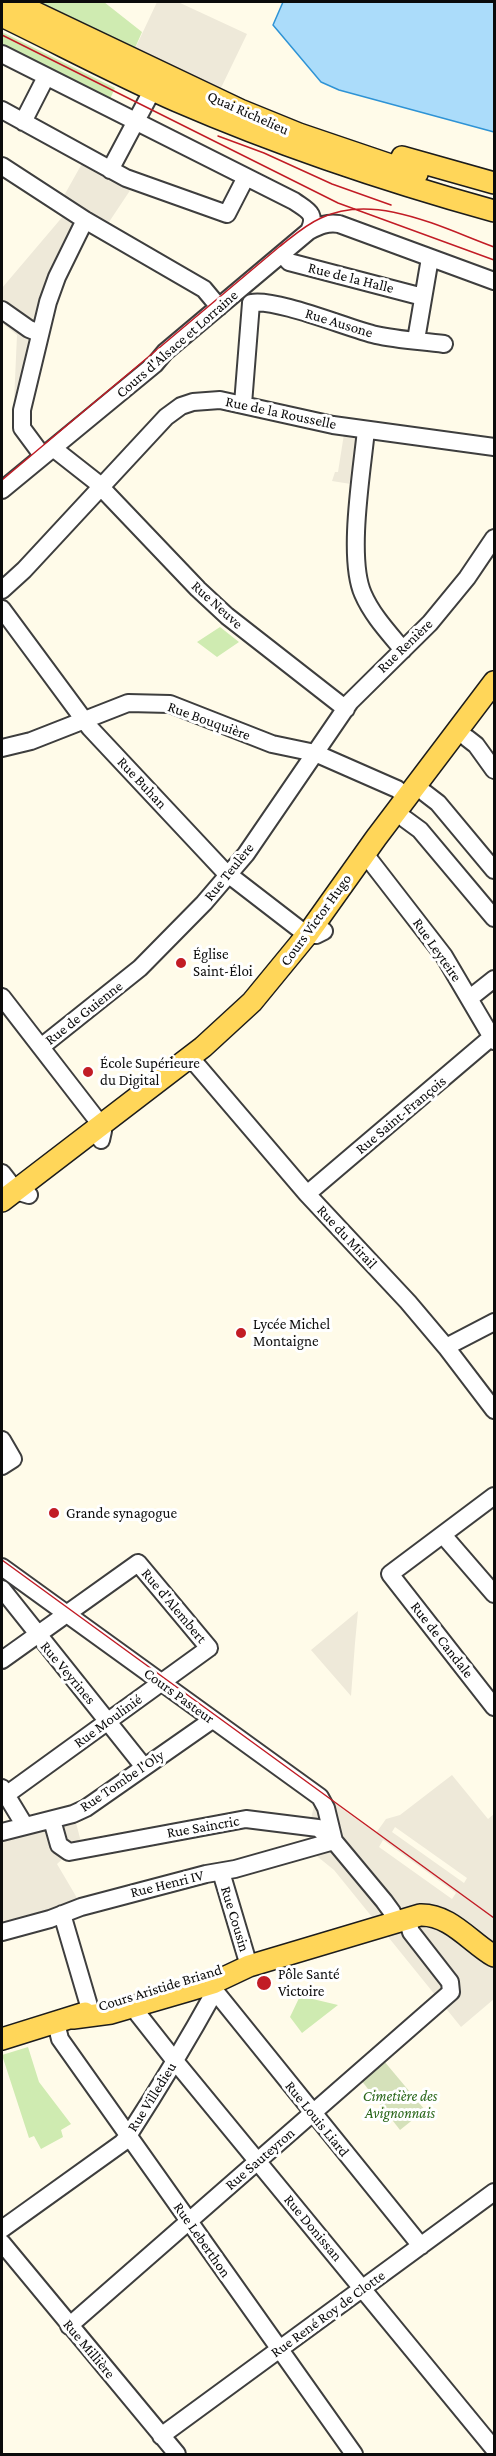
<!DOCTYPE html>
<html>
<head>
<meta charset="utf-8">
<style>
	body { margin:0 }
	#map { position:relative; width:496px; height:2456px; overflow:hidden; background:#fffbe9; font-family:"Crimson Pro",serif }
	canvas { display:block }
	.frame { position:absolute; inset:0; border:3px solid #0b0b0b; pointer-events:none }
</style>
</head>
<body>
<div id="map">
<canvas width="496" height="2456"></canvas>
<div class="frame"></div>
</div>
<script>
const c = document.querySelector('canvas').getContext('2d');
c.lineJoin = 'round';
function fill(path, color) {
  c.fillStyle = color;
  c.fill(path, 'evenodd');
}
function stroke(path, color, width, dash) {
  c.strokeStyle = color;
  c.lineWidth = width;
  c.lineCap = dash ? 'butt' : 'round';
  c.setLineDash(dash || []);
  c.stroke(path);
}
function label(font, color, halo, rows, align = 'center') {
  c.font = font + ' "Crimson Pro",serif';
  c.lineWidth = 6;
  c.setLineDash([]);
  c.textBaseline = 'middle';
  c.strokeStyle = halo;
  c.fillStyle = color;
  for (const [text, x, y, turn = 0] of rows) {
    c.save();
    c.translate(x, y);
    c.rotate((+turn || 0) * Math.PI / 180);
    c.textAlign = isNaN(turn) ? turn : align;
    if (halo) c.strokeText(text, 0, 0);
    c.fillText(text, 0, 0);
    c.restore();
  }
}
fill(new Path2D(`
	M 40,2 L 104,2 L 142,32 L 135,48 Z
	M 2,32 L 115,88 L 110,99 L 2,44 Z
	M 220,627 L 239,642 L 217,657 L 197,642 Z
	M 300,1996 L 338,2005 L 302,2033 L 290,2017 Z
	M 28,2047 L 39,2082 L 71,2124 L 61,2130 L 63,2137 L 41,2149 L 34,2136 L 29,2138 L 2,2055 Z`), '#cfebb1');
fill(new Path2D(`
	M 384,2061 L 425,2110 L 400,2130 L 361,2080 Z`), '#d5e1ba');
fill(new Path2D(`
	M 157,2 L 178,2 L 247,34 L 219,92 L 177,72 L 178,69 L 146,53 L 133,53 Z
	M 84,160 L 133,186 L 105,228 L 61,201 Z
	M 64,215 L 82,226 L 61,282 L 29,417 L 13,424 L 17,335 L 2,323 L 2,288 Z
	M 344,434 L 361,436 L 357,485 L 332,481 L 335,472 L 338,472 Z
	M 358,1611 L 355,1643 L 351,1696 L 311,1650 Z
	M 452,1775 L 488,1819 L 494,1814 L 494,1999 L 461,2027 L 334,1870 L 313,1853 L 308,1831 L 314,1806 L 334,1803 L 376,1833 L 386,1819 L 400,1815 ZM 395,1827 L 467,1878 L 464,1883 L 392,1832 ZM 383,1840 L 456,1893 L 452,1899 L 379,1847 Z
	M 75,1819 L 81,1842 L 57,1864 L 80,1903 L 2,1924 L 2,1836 Z`), '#eee9d9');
const water = new Path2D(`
	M 283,2 L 494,2 L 494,132 L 339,90 L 321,82 L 273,25 Z`);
fill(water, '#abdcfa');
stroke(water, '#2e93d5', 1.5);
const minor = new Path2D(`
	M 2,54 L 294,201 C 308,211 317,213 309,231
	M 2,110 L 126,178 L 227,214 L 246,177
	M 23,122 L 46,77
	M 2,166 L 85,220 L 204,289 L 219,307
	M 110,170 L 153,89
	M 282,254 L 289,262 L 423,297
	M 251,303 C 276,298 347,328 376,335 C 398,340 422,341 444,344
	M 2,310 L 29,329 L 39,333
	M 416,340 L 430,258
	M 243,404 L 251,303
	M 366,430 C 362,471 347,558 363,594 C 372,615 389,633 403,650
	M 53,448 L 95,481 L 198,589 L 227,616 L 346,709
	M 42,455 L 22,428 L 22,410 L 48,302 L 57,277 L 85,220
	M 2,490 L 155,364 L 165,352 L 309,231 C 319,226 327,222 339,224 L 494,281
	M 2,590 L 24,570 L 166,417 L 181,406 L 193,402 L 220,400 L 333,425 L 494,447
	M 2,609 L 90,728 L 224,871 L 307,935 L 316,935 L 324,931
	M 467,738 L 476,745 L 494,770
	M 2,748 L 31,741 L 128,703 L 170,704 L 272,744 L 315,753 L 397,789 L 407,797
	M 425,793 L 438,803 L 494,870
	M 405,819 L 420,830 L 494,918
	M 365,854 L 444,956 L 494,1041
	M 2,997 L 101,1125 L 103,1131 L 101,1140
	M 470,998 L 494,979
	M 41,1047 L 140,968 L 204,903 L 246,854 L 350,702 L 430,623 L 467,578 L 494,538
	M 190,1057 L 307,1194 L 408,1302 L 446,1347 L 494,1410
	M 2,1173 L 16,1191 L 29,1195
	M 307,1194 L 494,1035
	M 446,1347 L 494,1322
	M 2,1440 L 13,1459 L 2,1466
	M 494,1496 L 390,1574 L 494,1707
	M 443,1535 L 494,1594
	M 2,1567 L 320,1797 L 326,1808 L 334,1841
	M 2,1589 L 144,1767
	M 2,1660 L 138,1563 L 209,1648 L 6,1795
	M 2,1788 L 25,1826
	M 52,1820 L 59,1845 L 69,1852 L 246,1819 L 318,1828 L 334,1841 L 384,1901 L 392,1912 L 396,1922
	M 2,1832 L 73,1814 L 86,1808 L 212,1720
	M 221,1872 L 249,1966
	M 62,1914 L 92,2016
	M 2,1932 L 50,1919 L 81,1907 L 206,1874 L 235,1869 L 334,1841
	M 215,1991 L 421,2246
	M 135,2006 L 138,2014 L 175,2061 L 494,2449
	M 56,2023 L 60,2039 L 354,2454
	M 2,2229 L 122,2143 L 128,2136 C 159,2088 188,2040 215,1991 L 213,1983
	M 2,2243 L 177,2454
	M 69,2326 L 451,1992 L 450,1982 L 411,1932 L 407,1919
	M 161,2436 L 494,2192`);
const major = new Path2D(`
	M 13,2 L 240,110 L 299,134 L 417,174
	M 2,16 C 60,44 118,75 177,101 C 281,146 386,181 494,211
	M 402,157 L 494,183
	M 2,1201 L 203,1047 L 252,1002 L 307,935 L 376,838 L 494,682
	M 73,2018 L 111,2013 L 190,1990 L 213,1983 L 249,1966 L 420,1915 C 450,1914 470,1942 494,1956
	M 2,2039 L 85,2013`);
stroke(minor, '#3e3e3e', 20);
stroke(major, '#1c1c1c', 24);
stroke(minor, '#fff', 16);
stroke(major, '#ffd659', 21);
stroke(new Path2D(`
	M 2,35 L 338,203 L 494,260
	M 218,136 L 264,153 L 332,184 L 391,205
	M 2,480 L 279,247 C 292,237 305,225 321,218 C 375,192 442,228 494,247
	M 2,1560 L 494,1918`), '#c21c25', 1.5);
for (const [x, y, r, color] of [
	[181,963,6,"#c21c25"],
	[88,1072,6,"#c21c25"],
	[241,1333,6,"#c21c25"],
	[54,1513,6,"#c21c25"],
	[264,1983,8,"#c21c25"]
]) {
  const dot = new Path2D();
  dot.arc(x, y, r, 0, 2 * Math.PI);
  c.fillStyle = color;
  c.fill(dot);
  stroke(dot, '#fff', 2);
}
label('15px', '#0b0b0b', '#fff', [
	["Quai Richelieu",248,113,24],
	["Rue de la Halle",351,278,14],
	["Rue Ausone",339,323,17],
	["Cours d'Alsace et Lorraine",177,344,-41],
	["Rue de la Rousselle",281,413,12],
	["Rue Neuve",217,605,42],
	["Rue Renière",405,646,-44],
	["Rue Bouquière",209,721,20],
	["Rue Buhan",142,783,47],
	["Rue Teulère",229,872,-51],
	["Cours Victor Hugo",316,920,-54],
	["Rue Leyteire",437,950,55],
	["Rue de Guienne",84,1013,-38],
	["Rue Saint-François",401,1115,-40],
	["Rue du Mirail",347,1237,47],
	["Rue d'Alembert",174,1606,50],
	["Rue de Candale",442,1640,52],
	["Rue Veyrines",68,1673,50],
	["Cours Pasteur",179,1696,36],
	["Rue Moulinié",108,1721,-36],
	["Rue Tombe l'Oly",122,1781,-34],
	["Rue Saincric",203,1827,-10],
	["Rue Henri IV",167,1884,-14],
	["Rue Cousin",235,1919,73],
	["Cours Aristide Briand",160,1988,-17],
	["Rue Villedieu",152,2097,-58],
	["Rue Louis Liard",317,2119,51],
	["Rue Sauteyron",260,2159,-41],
	["Rue Donissan",313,2228,50],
	["Rue Leberthon",202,2240,55],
	["Rue René Roy de Clotte",328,2314,-36],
	["Rue Millière",89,2349,50]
]);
label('15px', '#0b0b0b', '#fff', [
	["Église",193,954],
	["Saint-Éloi",193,971],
	["École Supérieure",100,1063],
	["du Digital",100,1080],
	["Lycée Michel",253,1324],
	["Montaigne",253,1341],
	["Grande synagogue",66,1513],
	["Pôle Santé",278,1974],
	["Victoire",278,1991]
], 'left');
label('italic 15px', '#296619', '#fff', [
	["Cimetière des",400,2096],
	["Avignonnais",400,2113]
]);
</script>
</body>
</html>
